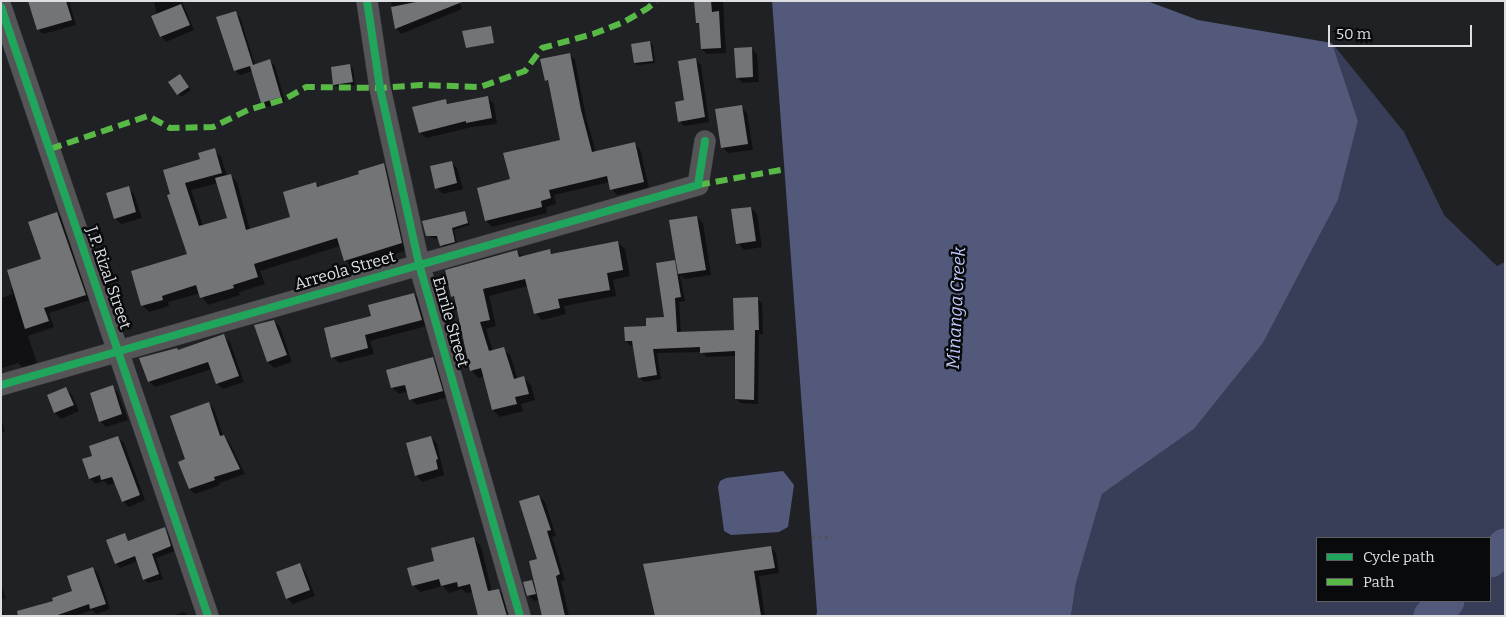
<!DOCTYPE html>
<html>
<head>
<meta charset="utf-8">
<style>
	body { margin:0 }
	#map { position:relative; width:1506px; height:617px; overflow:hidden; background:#202124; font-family:Bitter,serif }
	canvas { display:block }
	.frame { position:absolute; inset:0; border:2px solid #dedfe2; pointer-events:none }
	.legend { position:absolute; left:1316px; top:537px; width:175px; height:65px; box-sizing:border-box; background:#090a0c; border:1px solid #5e5f62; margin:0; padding:6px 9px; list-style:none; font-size:15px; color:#dedfe2 }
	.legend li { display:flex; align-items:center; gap:10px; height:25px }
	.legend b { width:25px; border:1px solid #5e5f62 }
	.scale { position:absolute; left:1328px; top:25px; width:144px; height:22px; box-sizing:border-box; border:2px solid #dedfe2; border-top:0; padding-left:6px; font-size:15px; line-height:18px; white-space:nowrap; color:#dedfe2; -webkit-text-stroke:4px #090a0c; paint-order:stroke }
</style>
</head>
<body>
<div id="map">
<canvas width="1506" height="617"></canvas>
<div class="frame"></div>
<ul class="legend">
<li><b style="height:6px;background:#20a55d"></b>Cycle path</li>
<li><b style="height:6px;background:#58b947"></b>Path</li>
</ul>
<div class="scale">50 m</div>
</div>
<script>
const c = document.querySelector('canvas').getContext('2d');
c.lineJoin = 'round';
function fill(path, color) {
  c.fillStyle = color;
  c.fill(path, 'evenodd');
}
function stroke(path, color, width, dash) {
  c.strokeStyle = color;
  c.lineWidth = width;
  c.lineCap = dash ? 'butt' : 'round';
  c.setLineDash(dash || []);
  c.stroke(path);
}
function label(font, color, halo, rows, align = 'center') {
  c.font = font + ' Bitter,serif';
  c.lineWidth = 5;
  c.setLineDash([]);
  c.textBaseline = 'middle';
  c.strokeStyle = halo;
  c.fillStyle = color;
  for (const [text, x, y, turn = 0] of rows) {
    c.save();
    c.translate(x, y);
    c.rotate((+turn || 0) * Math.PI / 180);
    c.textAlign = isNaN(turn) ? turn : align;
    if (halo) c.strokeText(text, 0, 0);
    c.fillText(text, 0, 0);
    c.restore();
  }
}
fill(new Path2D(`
	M 1332,43 L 1404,132 L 1444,215 L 1497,266 L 1505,262 L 1505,616 L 1071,616 L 1076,583 L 1102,494 L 1194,429 L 1263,343 L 1338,200 L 1358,121 ZM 1317,538 L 1490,538 L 1490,601 L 1317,601 Z`), '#393e58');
fill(new Path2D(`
	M 772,1 L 1147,1 L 1198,20 L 1332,43 L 1358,121 L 1338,200 L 1263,343 L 1194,429 L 1102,494 L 1076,583 L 1071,616 L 816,616 L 817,612 Z
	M 783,471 L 794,485 L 788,527 L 779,532 L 731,535 L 724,531 L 718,487 L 720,481 L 726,478 Z`), '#52597b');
fill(new Path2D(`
	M 38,1 L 69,1 L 76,25 L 43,34 L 38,29 Z
	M 154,1 L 182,1 L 194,30 L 166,42 L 161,36 Z
	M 391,1 L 459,1 L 462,9 L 401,34 L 396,28 Z
	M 695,1 L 723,1 L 726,53 L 707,54 L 702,49 L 701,27 L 697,23 Z
	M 235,12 L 240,17 L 255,65 L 270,61 L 275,66 L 285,102 L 267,107 L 263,102 L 253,71 L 240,75 L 235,70 Z
	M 650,42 L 653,45 L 655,63 L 638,65 L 635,63 Z
	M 751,48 L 757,54 L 759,82 L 743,83 L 737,77 Z
	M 569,54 L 575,60 L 586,117 L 596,153 L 634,143 L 640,149 L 649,188 L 617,195 L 612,189 L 610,182 L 554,195 L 556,204 L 546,207 L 547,213 L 492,227 L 486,221 L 478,189 L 511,180 L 561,141 L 550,83 L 546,80 Z
	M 696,60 L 701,65 L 709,122 L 684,126 L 679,121 Z
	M 350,66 L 353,68 L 355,85 L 337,87 L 334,84 Z
	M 183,78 L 191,90 L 181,97 L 170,82 Z
	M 488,98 L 494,104 L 497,124 L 472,127 L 426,138 L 420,132 L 445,100 L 450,105 Z
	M 741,107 L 747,113 L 753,150 L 728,153 L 722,147 Z
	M 214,150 L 221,157 L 227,176 L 230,175 L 237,182 L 250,230 L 292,218 L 315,183 L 320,187 L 360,175 L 384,165 L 390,172 L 408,250 L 352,267 L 345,260 L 340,246 L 260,271 L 265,284 L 239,292 L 240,295 L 208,305 L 200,293 L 168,302 L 169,306 L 149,312 L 142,305 L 188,255 L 168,196 L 201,160 ZM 218,183 L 229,219 L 203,226 L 191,190 Z
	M 451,162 L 457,168 L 463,189 L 443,194 L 437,188 Z
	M 128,188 L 134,194 L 142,218 L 121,224 L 115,218 Z
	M 751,208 L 757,214 L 762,247 L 744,250 L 738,243 Z
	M 464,212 L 470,225 L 454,230 L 457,244 L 444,248 L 439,238 L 435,239 L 427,235 Z
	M 57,213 L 63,219 L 90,300 L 49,313 L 54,327 L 28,336 L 37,363 L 23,368 L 18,363 L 2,368 L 1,298 L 13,294 L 11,290 L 42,260 Z
	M 697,217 L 703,223 L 711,275 L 685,279 L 680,275 L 685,301 L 679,302 L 681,333 L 735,331 L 757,299 L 762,303 L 763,334 L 759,334 L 758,404 L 740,403 L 736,399 L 736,356 L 706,357 L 702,352 L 657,353 L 661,379 L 644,382 L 639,377 L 634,345 L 630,346 L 626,341 L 665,318 L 674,262 L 677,265 Z
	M 618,242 L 625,249 L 630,276 L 613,280 L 616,296 L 564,306 L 566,314 L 542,320 L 535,313 L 528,286 L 489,296 L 496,326 L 486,329 L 493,351 L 503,349 L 510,355 L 518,380 L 524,378 L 531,385 L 535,400 L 521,404 L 523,411 L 500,417 L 493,410 L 484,376 L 478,378 L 472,371 L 456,299 L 453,296 L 517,251 L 523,257 L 550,251 L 554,254 Z
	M 414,294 L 420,300 L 427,326 L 370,341 L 374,354 L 339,363 L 333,357 L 373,317 Z
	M 274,321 L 280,327 L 292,362 L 274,368 L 268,362 Z
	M 224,336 L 230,342 L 244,382 L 223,389 L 217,383 L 212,369 L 155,387 L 149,381 L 178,351 Z
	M 432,359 L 439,365 L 448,397 L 417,405 L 411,399 L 408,391 L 399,394 L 393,388 L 388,370 Z
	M 112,386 L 118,393 L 128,420 L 106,427 L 100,421 Z
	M 66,389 L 72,395 L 79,411 L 61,419 L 55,413 L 48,396 Z
	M 209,404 L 214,409 L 223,435 L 229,442 L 245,474 L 219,483 L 220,485 L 195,494 L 190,489 L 187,460 Z
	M 1,418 L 5,432 L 1,433 Z
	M 431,437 L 437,444 L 444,475 L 422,482 L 416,475 Z
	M 118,438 L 124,443 L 145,500 L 129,507 L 123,501 L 116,483 L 108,485 L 104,481 L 95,484 L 90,478 L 94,456 Z
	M 539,496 L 545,502 L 556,536 L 552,537 L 565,580 L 561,581 L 569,616 L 550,616 L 540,600 L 534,601 L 528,595 L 532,581 L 536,586 Z
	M 164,529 L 169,533 L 175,551 L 156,558 L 163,579 L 148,583 L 144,579 L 138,561 L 120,568 L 116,563 L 124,534 L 130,542 Z
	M 474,539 L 481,546 L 492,592 L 499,590 L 506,597 L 511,616 L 480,616 L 474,592 L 466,593 L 462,589 L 449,593 L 443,586 L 420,592 L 413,585 L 436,562 Z
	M 771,548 L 776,553 L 779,573 L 759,576 L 765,616 L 656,616 Z
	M 299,565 L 305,571 L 315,596 L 293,604 L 287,598 Z
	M 93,568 L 98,573 L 110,609 L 96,614 L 92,610 L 74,616 L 37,616 L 54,602 L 73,592 Z
	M 1,584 L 6,598 L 1,600 Z
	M 1,605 L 4,616 L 1,616 Z
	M 184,612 L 188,616 L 172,616 Z`), '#0007');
stroke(new Path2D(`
	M 1490,560 L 1505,546
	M 1431,616 L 1447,601`), '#52597b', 35);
fill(new Path2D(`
	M 28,1 L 66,1 L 72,20 L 37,30 Z
	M 421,1 L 462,1 L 462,2 L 395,29 L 391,7 Z
	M 694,1 L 711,1 L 712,12 L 719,11 L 721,48 L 701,49 L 699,23 L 696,23 Z
	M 181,4 L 190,25 L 160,37 L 151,16 Z
	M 236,11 L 253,65 L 270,59 L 281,97 L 261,103 L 250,66 L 234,71 L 216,17 Z
	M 491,26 L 494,43 L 466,48 L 462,31 Z
	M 650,41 L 653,61 L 634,63 L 631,44 Z
	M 752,47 L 753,77 L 736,78 L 734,48 Z
	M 570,53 L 581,110 L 592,152 L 635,142 L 644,182 L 610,190 L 607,176 L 549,190 L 551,198 L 541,201 L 542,207 L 485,221 L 477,188 L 510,179 L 503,153 L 560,140 L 548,80 L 545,81 L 540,59 Z
	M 696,58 L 705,117 L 678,122 L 675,102 L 684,100 L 678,61 Z
	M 350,64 L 353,82 L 333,85 L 331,67 Z
	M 180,74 L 189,87 L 177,95 L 168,82 Z
	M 488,96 L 492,118 L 466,123 L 466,121 L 419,133 L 412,107 L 446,99 L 447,104 Z
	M 742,105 L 748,144 L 721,148 L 715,109 Z
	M 215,148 L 222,173 L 185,183 L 199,226 L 227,218 L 215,178 L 231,174 L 246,230 L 290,217 L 283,192 L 316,182 L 317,187 L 359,174 L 358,171 L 384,163 L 402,243 L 344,261 L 337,238 L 254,264 L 258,277 L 233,285 L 234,288 L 200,298 L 196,285 L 162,296 L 163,300 L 141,306 L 131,271 L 187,254 L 167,195 L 170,194 L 163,170 L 200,159 L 198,153 Z
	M 452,161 L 457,183 L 435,189 L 430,166 Z
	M 129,186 L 136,212 L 114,219 L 106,193 Z
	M 751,207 L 756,241 L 736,244 L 731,209 Z
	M 465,211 L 468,223 L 452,228 L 455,242 L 440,246 L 437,236 L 426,236 L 422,221 Z
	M 57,212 L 86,295 L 44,308 L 49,321 L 25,329 L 7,270 L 41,259 L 28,222 Z
	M 697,216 L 706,270 L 678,274 L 669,220 Z
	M 618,241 L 623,270 L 607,273 L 610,290 L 558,299 L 560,308 L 534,314 L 525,279 L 483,289 L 490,320 L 480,322 L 489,351 L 504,347 L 514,379 L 524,376 L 529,394 L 515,397 L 517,404 L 492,410 L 481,368 L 470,371 L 454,296 L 451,297 L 445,270 L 517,250 L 519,257 L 550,249 L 551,254 Z
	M 675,260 L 681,297 L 675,298 L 677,332 L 734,330 L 733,298 L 758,297 L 759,330 L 755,330 L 754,400 L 735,399 L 735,351 L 700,353 L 700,347 L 653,349 L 657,375 L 638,378 L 632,341 L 625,341 L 624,327 L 646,326 L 646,318 L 664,317 L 656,263 Z
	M 414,293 L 422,320 L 365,335 L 368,348 L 331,358 L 324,328 L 371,316 L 368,305 Z
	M 274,320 L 287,355 L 267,362 L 254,325 Z
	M 224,334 L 239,376 L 216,384 L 208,362 L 148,382 L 139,358 L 177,348 L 178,350 Z
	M 433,357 L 443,391 L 409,400 L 405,385 L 391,388 L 386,370 Z
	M 113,385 L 122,414 L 99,422 L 90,393 Z
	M 66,387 L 74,405 L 54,413 L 47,395 Z
	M 209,402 L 220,436 L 224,435 L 240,469 L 214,477 L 215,480 L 189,489 L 178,462 L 185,459 L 170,416 Z
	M 118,436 L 140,495 L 122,502 L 112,477 L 101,480 L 100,475 L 89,479 L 82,459 L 92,456 L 89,446 Z
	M 431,436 L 438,459 L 436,460 L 438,469 L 415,476 L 406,443 Z
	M 539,495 L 551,530 L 547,531 L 560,574 L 556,576 L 565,616 L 542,616 L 529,561 L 537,559 L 519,501 Z
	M 165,527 L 171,546 L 152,554 L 159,574 L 143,580 L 135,556 L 115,564 L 106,540 L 125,533 L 128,541 Z
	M 474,537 L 488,591 L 499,589 L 507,616 L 478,616 L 470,584 L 458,587 L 457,582 L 441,586 L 439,579 L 412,586 L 407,568 L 434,561 L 431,548 Z
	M 771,546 L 775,568 L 754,571 L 761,616 L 655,616 L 643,564 Z
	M 300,563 L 310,590 L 286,599 L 276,572 Z
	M 93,567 L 106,604 L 90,609 L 89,604 L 55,616 L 18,616 L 17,611 L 53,601 L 52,598 L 72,591 L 67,576 Z
	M 532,580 L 536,594 L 527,596 L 523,582 Z`), '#737476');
const minor = new Path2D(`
	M 367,1 L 380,88 L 419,264 L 520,616
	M 1,7 L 208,616
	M 1,385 L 698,185 L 705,141`);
stroke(minor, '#3c3d40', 22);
stroke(new Path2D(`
	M 812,537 L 832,538`), '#525355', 3, [2.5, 4]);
stroke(minor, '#555557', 21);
stroke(new Path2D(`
	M 50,149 L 148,116 L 170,128 L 213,127 L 248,110 L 285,99 L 306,87 L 380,88 L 421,85 L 480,87 L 525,71 L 542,48 L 593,34 L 624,22 L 648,8 L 656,1
	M 698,185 L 786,169`), '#58b947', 6, [12, 6]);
stroke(new Path2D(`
	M 367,1 L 380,88 L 419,264 L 520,616
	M 1,7 L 208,616
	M 1,385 L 698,185 L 705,141`), '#20a55d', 8);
label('16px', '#dedfe2', '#090a0c', [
	["Arreola Street",345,271,-16],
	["J.P. Rizal Street",108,278,71],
	["Enrile Street",450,322,74]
]);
label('italic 18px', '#bfcafe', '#090a0c', [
	["Minanga Creek",957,308,-87]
]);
</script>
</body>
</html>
